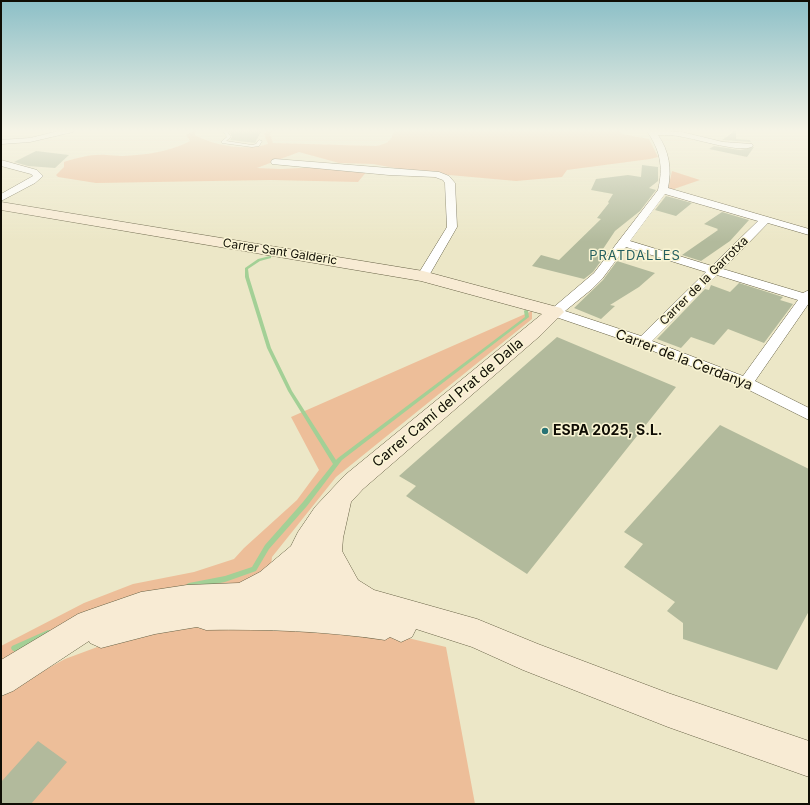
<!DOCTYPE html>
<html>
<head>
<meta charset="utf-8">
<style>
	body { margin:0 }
	#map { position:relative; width:810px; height:805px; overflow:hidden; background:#ece7c7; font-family:Inter,sans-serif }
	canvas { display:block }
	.frame { position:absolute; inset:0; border:2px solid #0f0d04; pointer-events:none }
</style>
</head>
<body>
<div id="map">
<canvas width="810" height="805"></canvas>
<div class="frame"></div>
</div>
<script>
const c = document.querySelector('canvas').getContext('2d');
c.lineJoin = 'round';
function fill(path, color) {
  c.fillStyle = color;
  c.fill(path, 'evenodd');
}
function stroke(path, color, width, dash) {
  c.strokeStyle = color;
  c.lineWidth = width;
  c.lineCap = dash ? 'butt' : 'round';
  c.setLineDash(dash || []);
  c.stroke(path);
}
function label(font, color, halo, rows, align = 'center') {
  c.font = font + ' Inter,sans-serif';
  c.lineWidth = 3;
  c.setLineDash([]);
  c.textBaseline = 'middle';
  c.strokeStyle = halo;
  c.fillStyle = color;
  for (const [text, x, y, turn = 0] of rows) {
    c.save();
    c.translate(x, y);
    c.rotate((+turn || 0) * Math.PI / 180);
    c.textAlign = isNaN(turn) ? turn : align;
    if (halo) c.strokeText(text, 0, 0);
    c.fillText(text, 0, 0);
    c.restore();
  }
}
fill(new Path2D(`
	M 194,130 L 200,130 L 195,133 L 195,135 C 215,146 246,151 268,144 L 264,134 L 267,130 L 273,130 L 270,134 L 273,143 L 376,146 C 386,144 391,142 394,131 L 372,130 L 492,130 L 499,131 L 499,130 L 617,130 L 622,134 L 649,139 L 658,157 L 650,159 L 567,170 L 562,177 L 516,181 L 449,175 L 417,172 L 373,164 L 339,163 L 299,152 L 257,168 L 281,169 L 318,167 L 367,171 L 358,182 L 271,180 L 96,183 L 58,177 L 56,175 L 64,167 L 64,162 C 77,158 92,154 106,155 C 111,155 116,156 122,156 C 145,155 170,152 190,141 L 186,135 Z
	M 672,171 L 700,180 L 671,190 L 668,189 Z
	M 532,311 L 532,319 L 336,477 L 272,557 L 269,583 L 1,667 L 1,646 L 84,603 L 133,584 L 194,572 L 234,559 L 244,548 L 297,500 L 319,470 L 291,417 Z
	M 189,625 L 395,635 L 446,647 L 475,804 L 1,804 L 1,697 L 19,684 L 65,659 L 127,636 Z`), '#edbe99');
fill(new Path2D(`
	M 270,256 L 271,256 L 271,258 L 260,261 L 248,269 L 249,277 L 271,348 L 292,391 L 336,460 L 338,458 L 525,317 L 524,311 L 525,310 L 526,310 L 528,311 L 529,317 L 342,460 L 307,506 L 269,549 L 256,571 L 225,582 L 189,589 L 187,588 L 186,586 L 187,584 L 189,583 L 225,576 L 252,567 L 265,545 L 303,502 L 333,464 L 288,391 L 267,348 L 245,277 L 245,268 L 258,259 Z
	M 48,630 L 51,631 L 52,633 L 51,635 L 15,652 L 12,650 L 11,648 L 12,646 Z`), '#a3d096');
fill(new Path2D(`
	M 250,130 L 262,130 L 255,143 L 230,140 L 232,137 L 229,131 Z
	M 736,130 L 736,139 L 750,140 L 751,142 L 722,140 Z
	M 714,146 L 740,150 L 754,147 L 747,157 L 709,149 Z
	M 36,151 L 69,155 L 55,168 L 28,166 L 14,162 Z
	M 642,165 L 658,167 L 658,181 L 649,188 L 656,190 L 640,211 L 615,231 L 599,255 L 604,257 L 593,272 L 584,279 L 532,266 L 541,255 L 559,260 L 601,219 L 597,218 L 609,203 L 608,202 L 613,194 L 591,190 L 596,179 L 628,175 L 641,177 Z
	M 666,196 L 692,203 L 676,216 L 655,210 Z
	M 722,212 L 749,220 L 730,241 L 701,261 L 682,255 L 718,230 L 717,230 L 718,229 L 704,224 Z
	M 617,261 L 655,273 L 639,287 L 610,305 L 615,306 L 601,319 L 574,308 L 603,280 Z
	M 739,283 L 783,297 L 780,300 L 793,304 L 764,343 L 728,329 L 714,345 L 691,337 L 681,348 L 657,339 L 705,289 L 709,290 L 711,285 L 730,292 Z
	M 557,337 L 676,387 L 527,574 L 406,496 L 416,486 L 399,476 Z
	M 720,425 L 809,469 L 809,611 L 777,670 L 683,639 L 683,623 L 667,611 L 675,602 L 624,567 L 643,544 L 624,532 Z
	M 38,741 L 67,762 L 31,804 L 1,804 L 1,782 Z`), '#b2ba9c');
const lane = new Path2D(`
	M 222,130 L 226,130 L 231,137 L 226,141 L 252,145 L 256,144 L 259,140 L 262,141 L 259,146 L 252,147 L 222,143 L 222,141 L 227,137 Z`);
const street = new Path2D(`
	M 62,130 L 74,130 L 73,132 L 30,142 L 1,144 L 1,140 L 30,138 Z
	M 646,130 L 682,132 L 723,142 L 752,144 L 753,146 C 744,154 696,139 683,137 C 675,135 666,135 658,135 C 669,151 672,169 668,188 L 809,229 L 809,235 L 768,223 L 723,269 L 803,293 L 809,290 L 809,303 L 755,381 L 809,408 L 809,420 L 741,386 L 638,345 L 550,315 L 548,312 L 594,273 L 658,190 C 664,167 660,149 646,130 ZM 665,194 L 758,221 L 712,266 L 630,241 ZM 626,247 L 706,272 L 641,336 L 565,311 L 592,289 L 602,279 ZM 717,275 L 798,300 L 743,376 L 652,341 Z
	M 275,159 L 439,172 L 449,176 L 455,183 L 457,227 L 427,279 L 419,279 L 417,276 L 447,227 L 445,183 L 443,180 L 435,177 L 389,175 L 272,164 L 271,162 L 272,160 Z
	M 1,160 L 37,170 L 43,176 L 35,183 L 1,201 L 1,194 L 33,176 L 31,174 L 1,166 Z`);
const secondary = new Path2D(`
	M 1,202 L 423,271 L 561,308 L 564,312 L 541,335 L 363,489 L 351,502 L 343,538 L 342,551 L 358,580 L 374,590 L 477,619 L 538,644 L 668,693 L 809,741 L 809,777 L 668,727 L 523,670 L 472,647 L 416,629 L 412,637 L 401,642 L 390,637 L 385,640 C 325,631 266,629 206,630 L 197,627 L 155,634 L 101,648 L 90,643 L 89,641 L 13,691 L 1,696 L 1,660 L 78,614 L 89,610 L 141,592 L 187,585 L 239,583 L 260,572 L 291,546 L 298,532 L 315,507 L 345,475 L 542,314 L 421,281 L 1,210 Z`);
stroke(lane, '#676246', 1);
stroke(street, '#676246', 1);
stroke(secondary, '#676246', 1);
fill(lane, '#fff');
fill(street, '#fff');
fill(secondary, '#f8ebd4');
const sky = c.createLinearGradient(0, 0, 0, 242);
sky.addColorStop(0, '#8cbfc7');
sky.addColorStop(0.54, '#f6f4e6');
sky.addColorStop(1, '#f6f4e600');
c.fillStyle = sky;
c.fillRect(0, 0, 810, 242);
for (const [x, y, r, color] of [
	[545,431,4,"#287375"]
]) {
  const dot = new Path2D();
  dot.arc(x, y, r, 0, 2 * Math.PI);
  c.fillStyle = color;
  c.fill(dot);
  stroke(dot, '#f9f4d3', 1.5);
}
label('12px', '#0f0d04', '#f9f4d3', [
	["Carrer Sant Galderic",280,252,9],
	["Carrer de la Garrotxa",704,281,-45]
]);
c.letterSpacing = '1px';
label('13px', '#235e5f', '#f9f4d3', [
	["PRATDALLES",635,256]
]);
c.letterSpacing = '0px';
label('14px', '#0f0d04', '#f9f4d3', [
	["Carrer de la Cerdanya",684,360,21],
	["Carrer Camí del Prat de Dalla",448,403,-40]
]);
label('bold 14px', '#0f0d04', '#f9f4d3', [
	["ESPA 2025, S.L.",553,431]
], 'left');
</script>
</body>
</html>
